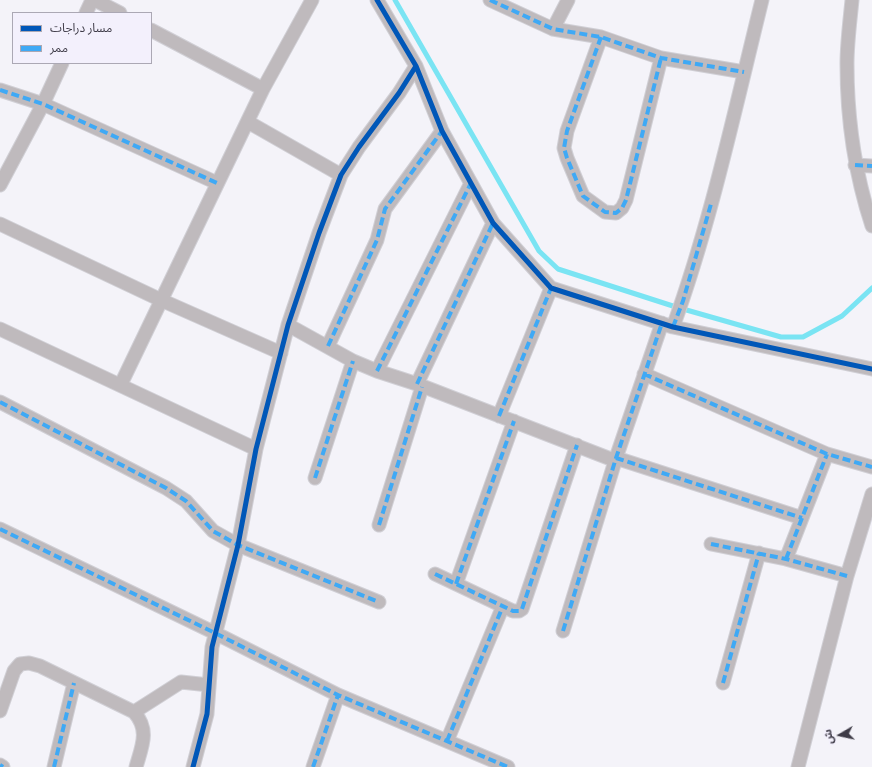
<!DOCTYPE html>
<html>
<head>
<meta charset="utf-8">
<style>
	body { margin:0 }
	#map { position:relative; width:872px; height:767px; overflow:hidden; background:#f4f3f9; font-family:"IBM Plex Serif","Noto Sans Arabic",serif }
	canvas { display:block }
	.legend { position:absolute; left:12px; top:12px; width:140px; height:52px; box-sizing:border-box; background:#f3f0fc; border:1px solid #aba8b4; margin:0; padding:5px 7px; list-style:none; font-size:12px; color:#3e3b47 }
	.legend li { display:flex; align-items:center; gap:8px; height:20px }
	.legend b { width:20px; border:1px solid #aba8b4 }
	.north { position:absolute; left:820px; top:715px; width:40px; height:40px; -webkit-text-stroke:3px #f3f0fc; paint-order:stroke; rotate:261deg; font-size:11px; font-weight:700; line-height:16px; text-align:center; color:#3e3b47 }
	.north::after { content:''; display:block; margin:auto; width:14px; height:18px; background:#3e3b47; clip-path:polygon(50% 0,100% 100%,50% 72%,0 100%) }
</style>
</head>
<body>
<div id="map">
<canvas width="872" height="767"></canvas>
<ul class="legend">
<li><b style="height:5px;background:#0057b8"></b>مسار دراجات</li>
<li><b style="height:5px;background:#3fa9f5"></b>ممر</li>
</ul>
<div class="north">ش</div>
</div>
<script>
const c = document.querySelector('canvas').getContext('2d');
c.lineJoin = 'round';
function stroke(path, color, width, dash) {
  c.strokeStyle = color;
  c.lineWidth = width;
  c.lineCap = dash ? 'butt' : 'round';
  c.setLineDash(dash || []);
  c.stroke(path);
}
stroke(new Path2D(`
	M 395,0 L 539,251 L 558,269 L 676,307 L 781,337 L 803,337 L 842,316 L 872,288`), '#7ae4f3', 5);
const minor = new Path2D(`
	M 95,0 L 120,13
	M 377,0 L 416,66 L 442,131 L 493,223 L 551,288 L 673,327 L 872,369
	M 490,0 L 553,29 L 601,37 L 661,58 L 744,72
	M 852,0 C 850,21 847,43 847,64 C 847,119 855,174 872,226
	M 86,13 L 92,0
	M 553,29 L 568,0
	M 151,30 L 263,89
	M 601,37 L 567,131 L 564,148 L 567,158 L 583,196 L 605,212 L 616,213 L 622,208 L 626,200 L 661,58
	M 0,90 L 43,104 L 217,183
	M 248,122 L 341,175
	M 855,165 L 872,166
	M 0,185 L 43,104 L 62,63
	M 0,224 L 161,300 L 281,353
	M 288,325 L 353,361 L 377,371 L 417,384 L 616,461
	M 673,327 C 711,222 735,109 762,0
	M 0,329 L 256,449
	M 328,346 L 377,240 L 385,209 L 442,131
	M 377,371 L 471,183
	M 644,374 L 827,454 L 872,467
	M 121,384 L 263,89 L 312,0
	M 417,384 L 493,223
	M 0,402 L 166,488 L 186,501 L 213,531 L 238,545 L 379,602
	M 499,416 L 551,288
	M 616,458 L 802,518
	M 315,478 L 353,361
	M 379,525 L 422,387
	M 0,529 L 215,633 L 338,695 L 508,767
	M 711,544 L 786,559 L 847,576
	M 786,559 L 827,454
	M 435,574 L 513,611 L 519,611 L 522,609 L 577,445
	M 456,584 L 514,421
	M 563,631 L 616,458 L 662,323
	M 723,683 L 759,553
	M 0,711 L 14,671 L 20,664 L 29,663 L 40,666 L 134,712 C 150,730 142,746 136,767
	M 134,712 L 181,682 L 209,685
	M 447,741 L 503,606
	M 0,765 L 3,767
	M 54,767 L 74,683
	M 193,767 L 207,714 L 212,647 L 238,545 L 256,449 L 288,325 L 319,233 L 341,175 L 359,147 L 399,93 L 416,66
	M 313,767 L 338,695
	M 798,767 L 847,576 L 872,494`);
stroke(minor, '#d0cfd5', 15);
stroke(minor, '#bfbabd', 13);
stroke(new Path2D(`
	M 490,0 L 553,29 L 601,37 L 661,58 L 744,72
	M 601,37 L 567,131 L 564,148 L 567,158 L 583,196 L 605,212 L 616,213 L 622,208 L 626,200 L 661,58
	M 0,90 L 43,104 L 217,183
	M 855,165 L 872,166
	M 673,327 L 683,301 L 711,204
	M 328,346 L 377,240 L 385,209 L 442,131
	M 377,371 L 471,183
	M 644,374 L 827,454 L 872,467
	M 417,384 L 493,223
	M 0,402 L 166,488 L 186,501 L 213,531 L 238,545 L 379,602
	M 499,416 L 551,288
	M 616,458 L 802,518
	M 315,478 L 353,361
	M 379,525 L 422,387
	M 0,529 L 215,633 L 338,695 L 508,767
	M 711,544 L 786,559 L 847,576
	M 786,559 L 827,454
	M 435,574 L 513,611 L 519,611 L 522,609 L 577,445
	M 456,584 L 514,421
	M 563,631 L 616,458 L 662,323
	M 723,683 L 759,553
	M 447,741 L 503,606
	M 0,765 L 3,767
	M 54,767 L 74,683
	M 313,767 L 338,695`), '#3fa9f5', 4, [8, 4]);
stroke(new Path2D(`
	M 377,0 L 416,66 L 442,131 L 493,223 L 551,288 L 673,327 L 872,369
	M 193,767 L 207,714 L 212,647 L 238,545 L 256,449 L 288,325 L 319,233 L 341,175 L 359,147 L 399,93 L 416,66`), '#0057b8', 5);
</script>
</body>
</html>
